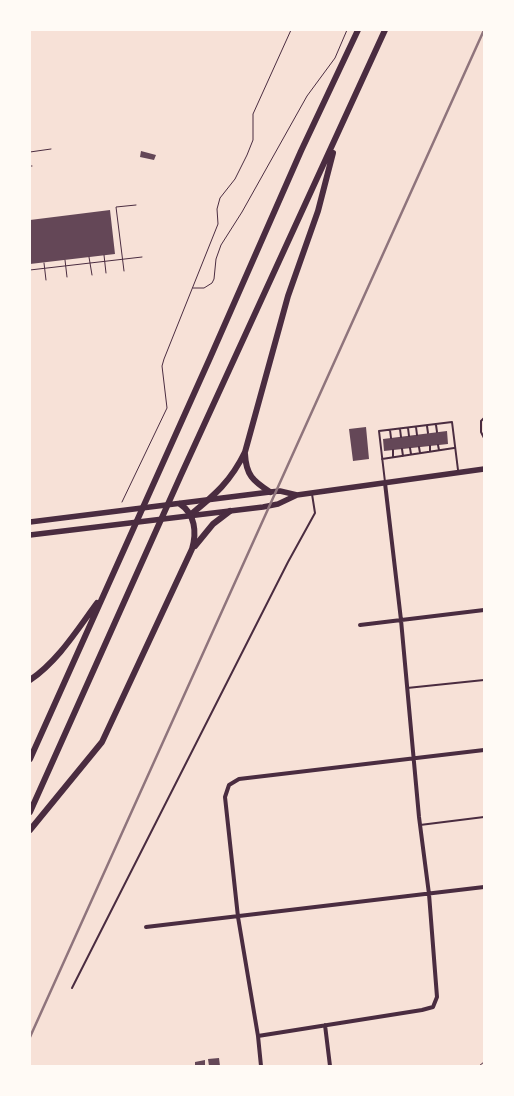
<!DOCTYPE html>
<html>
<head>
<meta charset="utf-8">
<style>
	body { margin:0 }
	#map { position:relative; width:514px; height:1096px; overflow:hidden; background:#f7e1d7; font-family:Inter,sans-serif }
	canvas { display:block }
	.frame { position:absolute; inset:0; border:31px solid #fffaf5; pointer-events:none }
</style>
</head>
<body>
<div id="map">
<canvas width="514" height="1096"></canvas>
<div class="frame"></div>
</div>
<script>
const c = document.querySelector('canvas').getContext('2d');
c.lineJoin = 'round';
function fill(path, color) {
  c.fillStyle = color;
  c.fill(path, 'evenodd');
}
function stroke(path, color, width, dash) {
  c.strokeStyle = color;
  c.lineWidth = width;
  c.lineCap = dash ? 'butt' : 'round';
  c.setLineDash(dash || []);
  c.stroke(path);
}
fill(new Path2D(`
	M 141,151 L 156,155 L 154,160 L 140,157 Z
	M 110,210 L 115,254 L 30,264 L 30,220 Z
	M 366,427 L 369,459 L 353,461 L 349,429 Z
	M 447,431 L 448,444 L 384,451 L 383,439 Z
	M 219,1058 L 220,1066 L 209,1066 L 208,1059 Z
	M 205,1060 L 205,1066 L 195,1066 L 195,1062 Z`), '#644757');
stroke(new Path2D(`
	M 30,152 L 51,149
	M 30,166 L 32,166
	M 104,255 L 106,273
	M 89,257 L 92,275
	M 65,260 L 67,277
	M 44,263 L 46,280
	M 30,270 L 142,257
	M 124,271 L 116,207 L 136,205
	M 30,278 L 30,282
	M 193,288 L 204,288 L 212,283 L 214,279 L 216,259 L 221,245 L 242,212 L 307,96 L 335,58 L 347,30
	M 122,502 L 167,408 L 162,366 L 164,359 L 218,224 L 217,209 L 220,198 L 235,179 L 247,155 L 253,140 L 253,114 L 291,30
	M 479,1066 L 484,1062`), '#4a2c40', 1);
stroke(new Path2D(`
	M 484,418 L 481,421 L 481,432 L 484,438
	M 436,425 L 437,432
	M 427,426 L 428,433
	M 416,427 L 417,435
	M 408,428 L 409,436
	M 400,429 L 401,437
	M 390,430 L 391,438
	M 438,445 L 439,450
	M 430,446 L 430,451
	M 419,447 L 420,453
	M 410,448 L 411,454
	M 402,449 L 403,456
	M 393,450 L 393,457
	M 382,459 L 454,448
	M 385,482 L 379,431 L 452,422 L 458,470
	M 407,688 L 484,680
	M 420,825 L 484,817
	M 72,988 L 288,562 L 315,513 L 312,494`), '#4a2c40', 2);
stroke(new Path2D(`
	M 360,625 L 484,610
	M 146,927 L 484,887
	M 325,1025 L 330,1066
	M 258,1036 L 422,1010 L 433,1007 L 437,997 L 429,894 L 419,817 L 401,620 L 385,483
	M 261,1066 L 258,1036 L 238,917 L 225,797 L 229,785 L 239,779 L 484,750`), '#4a2c40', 4);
stroke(new Path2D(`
	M 30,522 L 270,492 L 280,491 L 297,495
	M 30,535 L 263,507 L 278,504 L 297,495 L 484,469`), '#4a2c40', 5.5);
stroke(new Path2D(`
	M 245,454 C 246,475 253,481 270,492
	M 190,515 C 215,495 231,481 245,452 L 288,296 L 318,211 L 333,153
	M 195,546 L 213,524 L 230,511
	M 30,680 C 58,661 77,630 97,603
	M 30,759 L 210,358 L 301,151 L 358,30
	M 30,812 L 181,475 L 385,30
	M 30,830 L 102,742 L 192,549 C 197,532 195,514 180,504`), '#4a2c40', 6);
stroke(new Path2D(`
	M 30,1037 L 484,30`), '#8f747c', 2.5);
</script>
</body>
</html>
